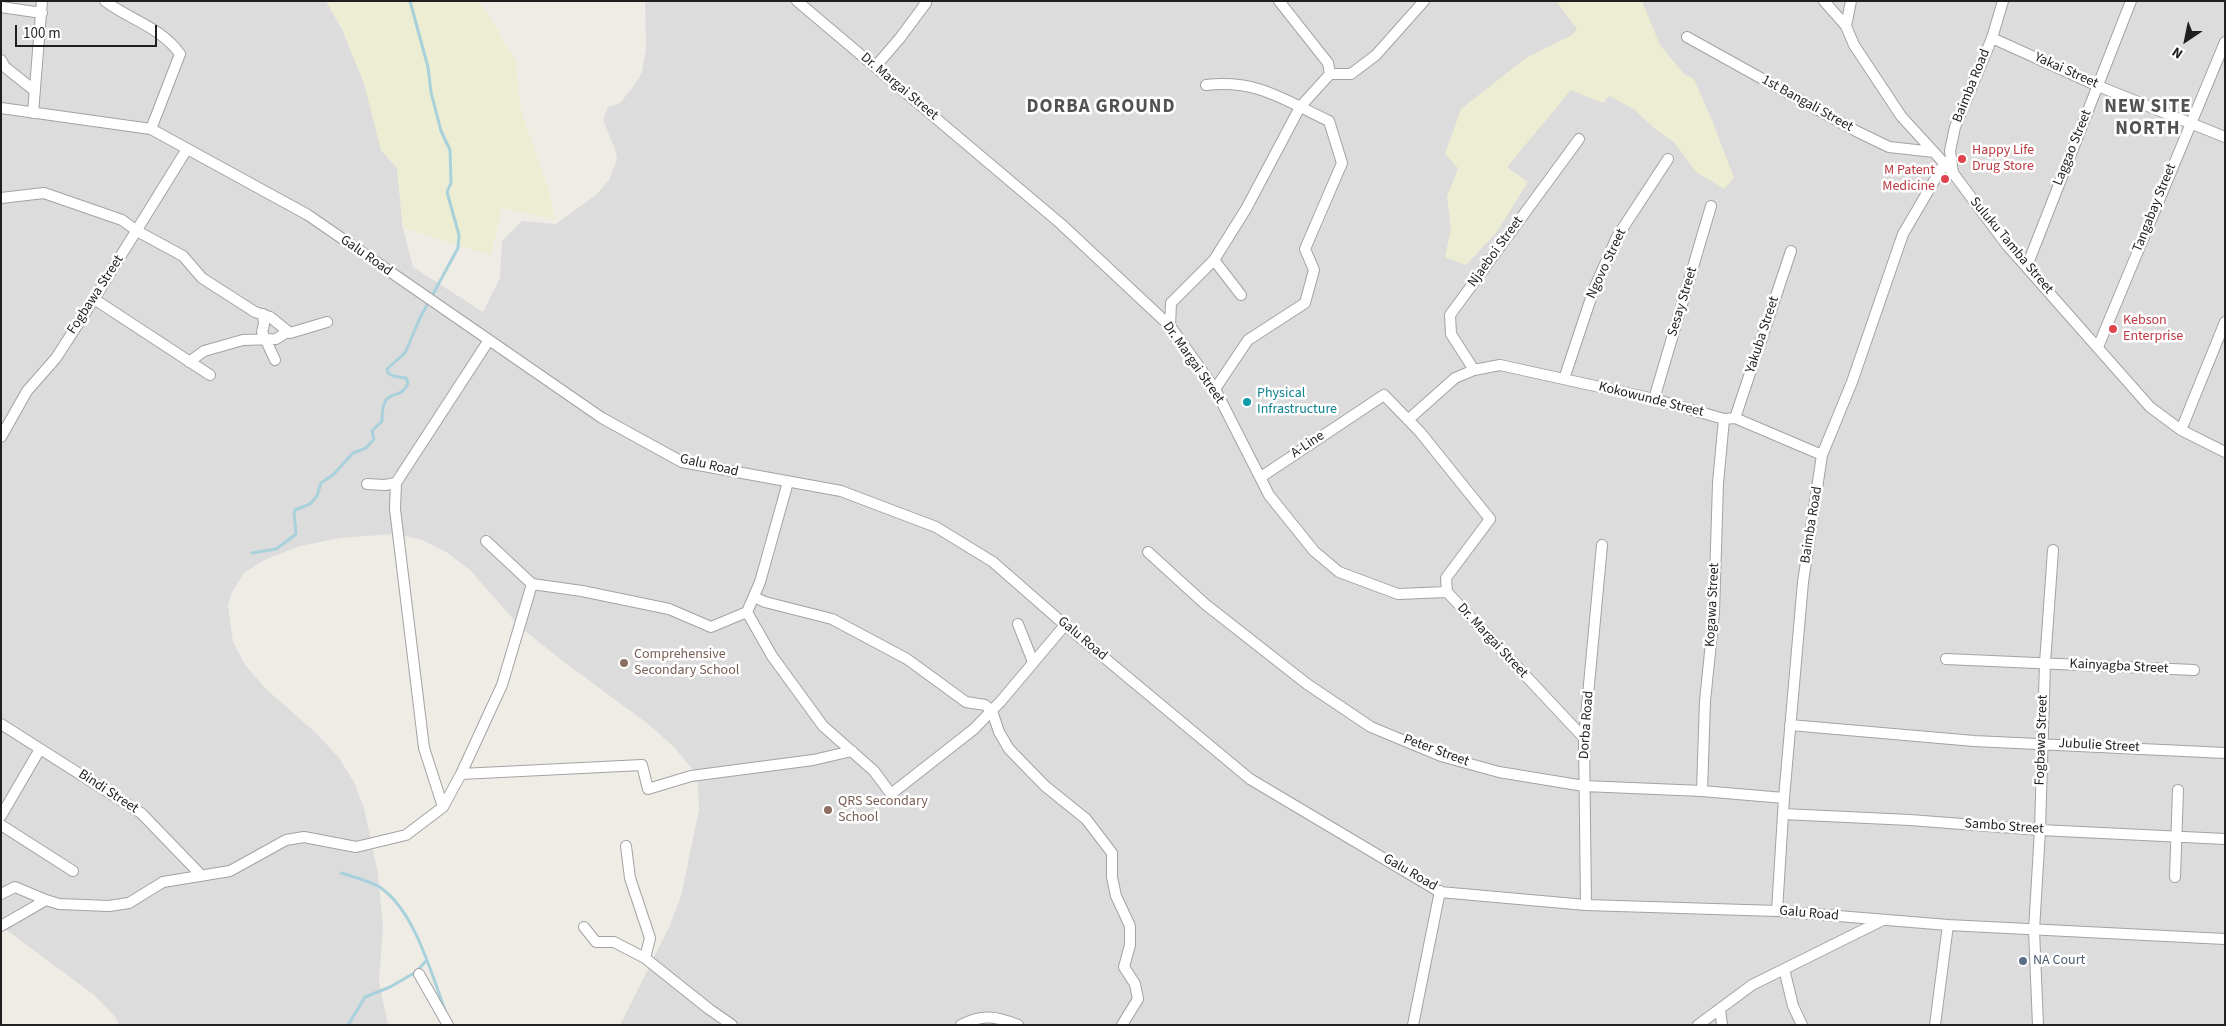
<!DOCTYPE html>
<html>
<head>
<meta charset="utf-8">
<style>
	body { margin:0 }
	#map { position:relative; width:2226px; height:1026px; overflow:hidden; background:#efece6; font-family:"Source Sans 3",sans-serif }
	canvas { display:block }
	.frame { position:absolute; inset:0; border:2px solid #1f1f1f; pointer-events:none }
	.north { position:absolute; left:2161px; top:15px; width:50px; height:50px; -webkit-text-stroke:4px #fff; paint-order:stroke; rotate:214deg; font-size:14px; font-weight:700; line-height:20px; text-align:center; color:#1f1f1f }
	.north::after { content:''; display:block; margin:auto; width:18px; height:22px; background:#1f1f1f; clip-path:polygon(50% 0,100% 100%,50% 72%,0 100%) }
	.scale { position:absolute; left:15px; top:25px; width:142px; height:22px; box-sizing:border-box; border:2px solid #1f1f1f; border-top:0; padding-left:6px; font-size:15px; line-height:18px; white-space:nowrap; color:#1f1f1f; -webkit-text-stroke:4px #fff; paint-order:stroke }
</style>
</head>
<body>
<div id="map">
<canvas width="2226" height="1026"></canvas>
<div class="frame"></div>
<div class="north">N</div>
<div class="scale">100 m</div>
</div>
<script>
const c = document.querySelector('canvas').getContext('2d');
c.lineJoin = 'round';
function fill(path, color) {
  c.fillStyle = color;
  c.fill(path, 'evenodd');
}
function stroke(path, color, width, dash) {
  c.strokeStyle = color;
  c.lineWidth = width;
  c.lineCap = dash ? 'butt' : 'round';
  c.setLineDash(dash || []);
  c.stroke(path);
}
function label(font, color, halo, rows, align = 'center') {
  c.font = font + ' "Source Sans 3",sans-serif';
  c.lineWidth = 5;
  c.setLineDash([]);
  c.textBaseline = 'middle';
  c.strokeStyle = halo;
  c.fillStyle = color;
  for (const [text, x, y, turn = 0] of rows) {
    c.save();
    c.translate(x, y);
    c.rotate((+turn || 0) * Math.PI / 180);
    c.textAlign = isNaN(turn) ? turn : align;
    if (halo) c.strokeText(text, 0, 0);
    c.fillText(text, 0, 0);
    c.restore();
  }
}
fill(new Path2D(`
	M 1,1 L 326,1 L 342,29 L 364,83 L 381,150 L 397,168 L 403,228 L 413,267 L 483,312 L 500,278 L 502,241 L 522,221 L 556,224 L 596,195 L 609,180 L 617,160 L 616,152 L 603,120 L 608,107 L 620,103 L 636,83 L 642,72 L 646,48 L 645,1 L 2225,1 L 2225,1025 L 620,1025 L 670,925 L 681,896 L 699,810 L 698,783 L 693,770 L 674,747 L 648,724 L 560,659 L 519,626 L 470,570 L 446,552 L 420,539 L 393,534 L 340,538 L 300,546 L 264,560 L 244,573 L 231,594 L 228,606 L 233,642 L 246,666 L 266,689 L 317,734 L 339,758 L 354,782 L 364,808 L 378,874 L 383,927 L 379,982 L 388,1025 L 119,1025 L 116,1018 L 94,995 L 1,926 Z`), '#dddcdc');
fill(new Path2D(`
	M 326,1 L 478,1 L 495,25 L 516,62 L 521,111 L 548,187 L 555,220 L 502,208 L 491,255 L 403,228 L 397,168 L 381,150 L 364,83 L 342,29 Z
	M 1556,1 L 1642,1 L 1660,45 L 1685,75 L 1694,79 L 1714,125 L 1734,178 L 1724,189 L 1696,172 L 1674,142 L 1654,128 L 1634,109 L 1609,96 L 1603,103 L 1571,90 L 1507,167 L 1528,182 L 1496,233 L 1466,265 L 1445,257 L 1451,228 L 1447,197 L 1458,168 L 1445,154 L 1461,109 L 1526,58 L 1572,35 L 1577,29 Z`), '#ecedd2');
stroke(new Path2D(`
	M 252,553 L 276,549 L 295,535 L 296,533 L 294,514 L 295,510 L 310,504 L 317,496 L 321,483 L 334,474 L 353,453 L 366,448 L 374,439 L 372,431 L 382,421 C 382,383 400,404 408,383 L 406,378 L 393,376 L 388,373 L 387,369 L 405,353 L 420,318 L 458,248 L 459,235 L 447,192 L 451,183 L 450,150 L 441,131 L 431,92 L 428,67 L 410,1
	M 341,873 C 353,877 371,881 381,888 C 415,912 431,973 445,1010
	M 348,1025 L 365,997 L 390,987 L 416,972 L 426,961`), '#a8d1db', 3);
const minor = new Path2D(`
	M 105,1 C 130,20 161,27 180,54 L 151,129
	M 797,1 L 1061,224 L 1170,326 L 1215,389 L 1269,495 L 1314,551 L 1339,572 L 1398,594 L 1447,592 L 1584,738
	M 1824,1 L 1846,26
	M 1851,1 L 1846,26 L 1854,45 L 1901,116 L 1953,173 L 2006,244 L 2150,407 L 2181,430 L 2225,452
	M 1,7 L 42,13
	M 1687,37 L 1856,131 L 1889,147 L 1934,152
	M 1992,38 L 2098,86 L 2225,137
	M 1,60 L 5,67 L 35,91
	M 875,67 L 900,38 L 926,3 L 924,1
	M 1330,74 L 1351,74 L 1376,55 L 1424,1
	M 1206,85 C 1257,79 1284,100 1329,121 L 1342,163 L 1305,249 L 1314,270 L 1305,303 L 1248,340 L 1215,389
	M 1,108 L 151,129 L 308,215 L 602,418 L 682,462 L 841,491 L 936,527 L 993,562 L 1065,625 L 1250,779 L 1440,892 L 1586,905 L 1777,911 L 1948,925 L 2225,939
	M 33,113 L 42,1
	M 1953,173 L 1950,151 L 1955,127 L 1992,38 L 2003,1
	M 1,198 L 44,193 L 122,220 L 137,231 L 183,256 L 202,278 L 255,312 L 270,317 L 290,333 L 327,322
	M 2027,266 L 2131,1
	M 1241,295 L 1214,260 L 1246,209 L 1300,107 L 1330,74 L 1328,63 L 1279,1
	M 94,299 L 210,375
	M 263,314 L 264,324 L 262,332 L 275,360
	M 1170,326 L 1171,303 L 1214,260
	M 2098,347 L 2225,42
	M 189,362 L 204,351 L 243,340 L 276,339 L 287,332
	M 1474,370 L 1451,334 L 1450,315 L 1579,139
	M 1564,379 L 1594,289 L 1617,237 L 1668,159
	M 1654,399 L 1711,206
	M 1735,418 L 1791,251
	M 1409,419 L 1455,378 L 1474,370 L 1500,365 L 1654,399 L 1724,419 L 1735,418 L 1822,455
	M 2181,430 L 2225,322
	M 1,437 L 27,391 L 56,358 L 94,299 L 187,149
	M 1261,477 L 1384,395 L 1420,432 L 1490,519 L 1446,578 L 1447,592
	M 367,484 L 385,485 L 396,483
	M 486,541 L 532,584
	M 1148,552 L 1205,604 L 1307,684 L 1371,727 L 1441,756 L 1499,772 L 1584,786 L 1702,791 L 1784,798
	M 532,584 L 582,591 L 669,609 L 711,627 L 747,612 L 760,582 L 788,482
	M 754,597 L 765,602 L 832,619 L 907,659 L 966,702 L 985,705 L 992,711 L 999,732 L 1009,749 L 1045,786 L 1086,819 L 1112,853 L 1112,877 L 1116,896 L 1130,926 L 1130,945 L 1124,967 L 1135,984 L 1138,999 L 1122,1025
	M 747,612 L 772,656 L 823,726 L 874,771 L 891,794 L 974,729 L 1001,701 L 1065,625
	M 1018,624 L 1033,662
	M 1946,659 L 2194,670
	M 1,724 L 141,813 L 201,875
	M 1790,725 L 1974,741 L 2225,753
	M 461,774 L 642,765 L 648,789 L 691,776 L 813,760 L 852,751
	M 1702,791 L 1705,701 L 1714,613 L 1718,483 L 1724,419
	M 443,807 L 424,748 L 395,509 L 396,483 L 489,340
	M 1783,814 L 1910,820 L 2040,830 L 2225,839
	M 1,816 L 40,749
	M 1,825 L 73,871
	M 626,846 L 630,878 L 650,938 L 645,958 L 709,1009 L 732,1025
	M 2175,877 L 2178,790
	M 1,894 L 15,887 L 46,900
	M 1586,905 L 1584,738 L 1602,545
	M 1777,911 L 1784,798 L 1803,582 L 1822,455 L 1852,382 L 1903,234 L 1944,164
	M 1,926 L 46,900 L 59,904 L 109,906 L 129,903 L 163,882 L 230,871 L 286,840 L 304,837 L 356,847 L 406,835 L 443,807 L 461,774 L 502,685 L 532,584
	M 584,927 L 596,942 L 614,942 L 645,958
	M 1784,969 L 1793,1006 L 1802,1025
	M 419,974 L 448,1025
	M 1720,1009 L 1722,1025
	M 961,1025 C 982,1014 996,1016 1018,1025
	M 1413,1025 L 1440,891
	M 1698,1025 L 1752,985 L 1883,920
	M 1935,1025 L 1948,925
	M 2038,1025 L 2034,930 L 2040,830 L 2045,663 L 2053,550`);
stroke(minor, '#a3a3a3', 12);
stroke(minor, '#fff', 10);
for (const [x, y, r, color] of [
	[1962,159,5,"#e0444e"],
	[1945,179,5,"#e0444e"],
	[2113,329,5,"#e0444e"],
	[1247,402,5,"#0f9aa8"],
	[624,663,5,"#8d6e63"],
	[828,810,5,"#8d6e63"],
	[2023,961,5,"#5c6f8a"]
]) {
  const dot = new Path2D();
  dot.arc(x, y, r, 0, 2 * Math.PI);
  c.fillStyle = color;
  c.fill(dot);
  stroke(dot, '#fff', 2);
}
label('14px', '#1f1f1f', '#fff', [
	["Yakai Street",2066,71,24],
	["Baimba Road",1972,86,-68],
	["Dr. Margai Street",899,87,40],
	["1st Bangali Street",1807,104,29],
	["Laggao Street",2073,148,-68],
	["Tangabay Street",2155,208,-68],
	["Suluku Tamba Street",2011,246,50],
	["Njaeboi Street",1496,252,-54],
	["Galu Road",366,256,35],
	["Ngovo Street",1607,264,-65],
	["Fogbawa Street",96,295,-57],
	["Sesay Street",1683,302,-73],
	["Yakuba Street",1763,335,-72],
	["Dr. Margai Street",1193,363,55],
	["Kokowunde Street",1651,400,14],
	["A-Line",1308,445,-34],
	["Galu Road",709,466,13],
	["Baimba Road",1812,525,-81],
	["Kogawa Street",1713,605,-87],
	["Galu Road",1082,639,40],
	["Dr. Margai Street",1492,641,47],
	["Kainyagba Street",2119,667,3],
	["Dorba Road",1587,725,-86],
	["Fogbawa Street",2042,740,-88],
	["Jubulie Street",2099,746,3],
	["Peter Street",1436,751,20],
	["Bindi Street",108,792,33],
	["Sambo Street",2004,827,4],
	["Galu Road",1410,873,30],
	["Galu Road",1809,914,5]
]);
label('14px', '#be3a42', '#fff', [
	["Happy Life",1972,151],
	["Drug Store",1972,167],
	["M Patent",1935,171,"right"],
	["Medicine",1935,187,"right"],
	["Kebson",2123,321],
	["Enterprise",2123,337]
], 'left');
label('14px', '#0d838f', '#fff', [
	["Physical",1257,394],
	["Infrastructure",1257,410]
], 'left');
label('14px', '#785e54', '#fff', [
	["Comprehensive",634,655],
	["Secondary School",634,671],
	["QRS Secondary",838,802],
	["School",838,818]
], 'left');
label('14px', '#4e5e75', '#fff', [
	["NA Court",2033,961]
], 'left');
c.letterSpacing = '1px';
label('bold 19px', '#525252', '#fff', [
	["DORBA GROUND",1101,108],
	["NEW SITE",2148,108],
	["NORTH",2148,130]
]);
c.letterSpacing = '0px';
</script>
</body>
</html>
